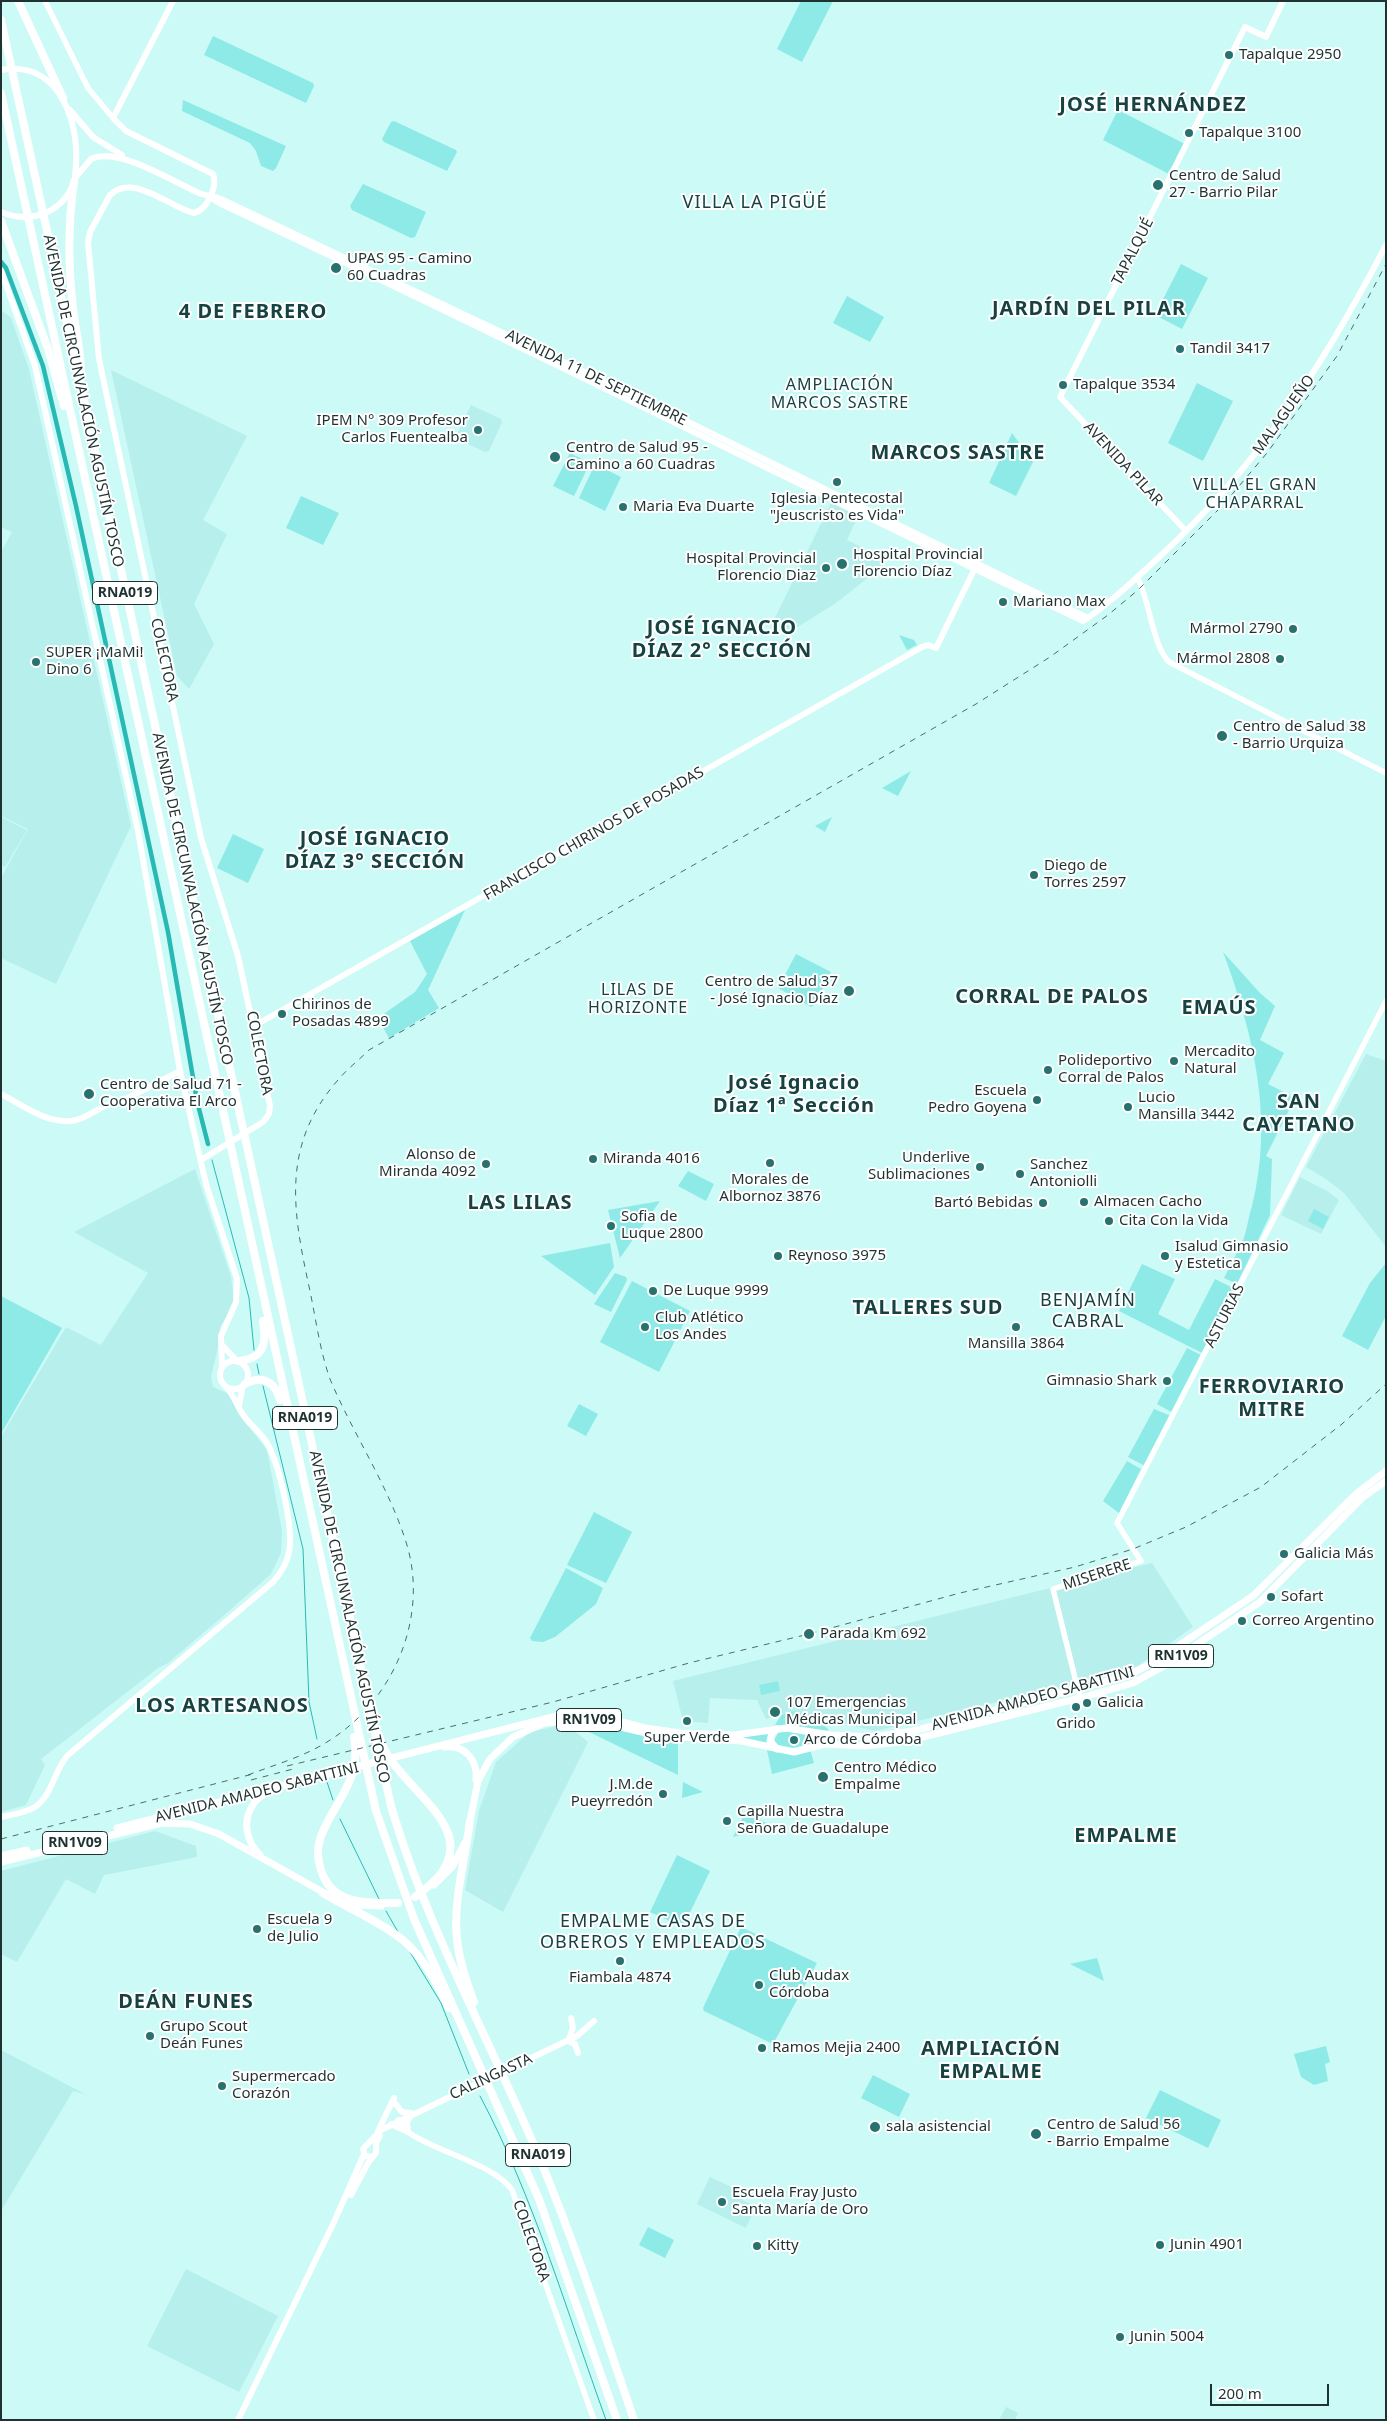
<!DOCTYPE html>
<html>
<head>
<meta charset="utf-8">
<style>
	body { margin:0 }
	#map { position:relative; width:1387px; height:2421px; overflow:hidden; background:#cbfaf7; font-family:"Noto Sans",sans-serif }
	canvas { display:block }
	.frame { position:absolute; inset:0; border:2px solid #1f3231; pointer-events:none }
	.scale { position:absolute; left:1210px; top:2384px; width:119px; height:22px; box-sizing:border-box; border:2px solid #1f3231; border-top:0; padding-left:6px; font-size:15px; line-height:18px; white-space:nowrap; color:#1f3231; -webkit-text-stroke:4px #fff; paint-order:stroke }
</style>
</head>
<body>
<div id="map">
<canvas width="1387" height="2421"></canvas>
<div class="frame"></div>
<div class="scale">200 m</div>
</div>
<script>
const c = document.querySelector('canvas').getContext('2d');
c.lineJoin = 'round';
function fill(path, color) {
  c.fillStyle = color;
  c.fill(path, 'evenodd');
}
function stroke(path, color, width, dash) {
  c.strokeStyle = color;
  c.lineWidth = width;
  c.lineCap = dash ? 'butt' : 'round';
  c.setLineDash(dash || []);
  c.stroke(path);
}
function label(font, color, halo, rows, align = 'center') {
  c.font = font + ' "Noto Sans",sans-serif';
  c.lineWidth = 4;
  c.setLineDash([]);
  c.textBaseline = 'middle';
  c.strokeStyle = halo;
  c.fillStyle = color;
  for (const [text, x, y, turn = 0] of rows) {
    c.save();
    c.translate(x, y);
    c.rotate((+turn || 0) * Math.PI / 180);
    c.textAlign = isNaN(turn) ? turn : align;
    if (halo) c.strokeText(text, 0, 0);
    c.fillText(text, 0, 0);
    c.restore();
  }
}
fill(new Path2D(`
	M 1,310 L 11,318 L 29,369 L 131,826 L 56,984 L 1,958 L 1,878 L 28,829 L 1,816 L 1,552 L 12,532 L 1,527 Z
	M 111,370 L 247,436 L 203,520 L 227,534 L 194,604 L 214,644 L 189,689 L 177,676 Z
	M 471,405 L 501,419 L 502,422 L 489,451 L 485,452 L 455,438 Z
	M 831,503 L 858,516 L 847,540 L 885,559 L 879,569 L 836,603 L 788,633 L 771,626 Z
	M 1,817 L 27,830 L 5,867 L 1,865 Z
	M 1366,1054 L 1386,1061 L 1386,1247 L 1344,1193 L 1326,1179 L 1306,1167 Z
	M 195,1169 L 231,1277 L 234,1299 L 231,1310 L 220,1327 L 218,1347 L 211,1377 L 213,1387 L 231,1395 L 238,1413 L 267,1450 L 282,1531 L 281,1553 L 271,1574 L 222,1617 L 168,1663 L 158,1668 L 41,1759 L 45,1765 L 26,1805 L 1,1812 L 1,1437 L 66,1327 L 101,1345 L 148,1273 L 74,1232 Z
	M 1300,1177 L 1327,1191 L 1339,1200 L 1321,1234 L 1281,1215 Z
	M 1152,1563 L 1193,1627 L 1132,1670 L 875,1731 L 794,1711 L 766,1719 L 757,1700 L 710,1698 L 708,1723 L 683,1721 L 673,1681 Z
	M 566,1724 L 588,1742 L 503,1912 L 465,1890 L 479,1811 L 496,1762 L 530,1732 Z
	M 155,1831 L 196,1846 L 197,1857 L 104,1875 L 95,1894 L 66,1879 L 17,1962 L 1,1954 L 1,1871 Z
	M 1,2050 L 85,2094 L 73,2091 L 1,2211 Z
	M 710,2177 L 744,2193 L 742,2200 L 756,2206 L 746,2228 L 697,2204 Z
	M 186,2269 L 278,2316 L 239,2392 L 147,2346 Z
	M 1006,2407 L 1018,2413 L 1015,2420 L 999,2420 Z`), '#b7efec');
fill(new Path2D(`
	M 801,1 L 833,1 L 802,62 L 777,49 Z
	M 213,36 L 313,83 L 314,86 L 306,103 L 204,55 Z
	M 183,100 L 286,146 L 276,168 L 273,171 L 261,166 L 256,151 L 250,143 L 182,111 Z
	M 1118,110 L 1187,145 L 1171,175 L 1103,140 Z
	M 394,121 L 456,150 L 457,152 L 447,171 L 384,142 L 382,139 L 391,122 Z
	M 363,184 L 426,212 L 415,237 L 411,238 L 352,210 L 350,206 Z
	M 1181,264 L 1208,278 L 1182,329 L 1155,315 Z
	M 847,296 L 884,317 L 870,342 L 833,323 Z
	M 1197,383 L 1233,401 L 1203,461 L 1168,443 Z
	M 1012,433 L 1033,462 L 1016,496 L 989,483 Z
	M 570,453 L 590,463 L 574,496 L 553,486 Z
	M 595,464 L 621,477 L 605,511 L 579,498 Z
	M 301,496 L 339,513 L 323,545 L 286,528 Z
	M 899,635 L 914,640 L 917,645 L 907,650 Z
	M 911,771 L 898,796 L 882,788 Z
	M 832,817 L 825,832 L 815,826 Z
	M 233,834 L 264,849 L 248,883 L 217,868 Z
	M 465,910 L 428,990 L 439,1008 L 389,1038 L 378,1018 L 415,992 L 427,974 L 410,941 Z
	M 1223,952 L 1260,993 L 1275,1006 L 1260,1040 L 1284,1053 L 1268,1084 L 1295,1098 L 1266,1156 L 1272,1159 L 1270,1215 L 1237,1284 L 1224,1278 C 1230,1266 1236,1255 1242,1243 C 1247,1232 1248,1218 1252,1206 C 1274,1119 1254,1035 1223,952 Z
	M 796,954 L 831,972 L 815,1004 L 811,1007 L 778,988 Z
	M 688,1171 L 714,1184 L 706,1201 L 678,1186 Z
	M 660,1201 L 620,1258 L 608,1210 Z
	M 1314,1209 L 1329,1217 L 1323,1229 L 1308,1221 Z
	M 610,1243 L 614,1267 L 595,1295 L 541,1256 Z
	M 1386,1263 L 1386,1316 L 1368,1350 L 1342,1336 L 1370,1283 Z
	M 1142,1264 L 1175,1279 L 1158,1314 L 1189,1330 L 1215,1279 L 1237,1290 L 1204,1354 L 1119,1311 Z
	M 615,1273 L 626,1277 L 627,1280 L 611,1312 L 594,1304 Z
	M 632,1281 L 690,1311 L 659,1372 L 600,1342 Z
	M 1,1296 L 62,1328 L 1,1434 Z
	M 1187,1348 L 1203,1356 L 1173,1413 L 1157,1404 Z
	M 579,1404 L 598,1414 L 586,1436 L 567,1426 Z
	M 1154,1409 L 1171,1416 L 1145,1466 L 1128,1457 Z
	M 1127,1461 L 1141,1469 L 1119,1513 L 1103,1501 Z
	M 594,1512 L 632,1532 L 606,1583 L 567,1565 Z
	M 566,1568 L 603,1588 L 596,1604 L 555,1637 L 543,1642 L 532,1641 L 530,1638 Z
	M 778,1681 L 780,1691 L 761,1695 L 759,1685 Z
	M 794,1711 L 812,1716 L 828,1729 L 828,1731 L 775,1725 L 781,1715 Z
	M 590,1723 L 678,1740 L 678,1775 L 589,1732 Z
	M 783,1731 L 824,1738 L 824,1740 C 809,1743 789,1754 775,1743 L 775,1738 L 779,1732 Z
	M 769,1732 L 769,1745 L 743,1739 L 742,1735 Z
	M 810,1749 L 814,1763 L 772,1774 L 767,1750 L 787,1754 Z
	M 683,1782 L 703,1792 L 682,1798 Z
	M 745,1813 L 773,1826 L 733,1837 Z
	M 677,1855 L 710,1871 L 683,1927 L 650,1912 Z
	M 741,1927 L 817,1963 L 773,2044 L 704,2011 L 703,2008 Z
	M 1097,1958 L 1104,1981 L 1070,1964 Z
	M 1326,2046 L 1330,2062 L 1325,2064 L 1328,2081 L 1314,2085 L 1301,2077 L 1294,2054 Z
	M 873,2075 L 910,2094 L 899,2117 L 861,2098 Z
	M 1160,2090 L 1221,2120 L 1208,2148 L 1146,2118 Z
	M 648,2227 L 674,2240 L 665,2258 L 639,2245 Z`), '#8eeae6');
stroke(new Path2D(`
	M 212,1160 L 249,1298 L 254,1350
	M 257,1364 L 259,1374
	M 263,1386 L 303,1549 L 309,1702 L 317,1739
	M 326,1779 L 333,1800
	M 340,1819 L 379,1899
	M 386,1911 L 398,1932
	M 410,1952 L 441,2003 L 469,2074
	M 480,2096 C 534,2198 567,2312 606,2420`), '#29b9b5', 1);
stroke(new Path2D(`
	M 1,262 L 6,268 L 43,366 L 76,506 L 168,932 L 197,1101 L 208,1144`), '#29b9b5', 4.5);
stroke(new Path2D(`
	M 45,1 L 88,88 L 113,118
	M 1121,462 L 1186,531
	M 1137,577 C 1150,600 1152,645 1169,662 L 1386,773
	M 1080,1698 L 1053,1589 L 1141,1561 L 1117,1523 L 1386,1001
	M 398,2120 C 401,2124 404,2129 408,2132 C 435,2152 493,2163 512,2190 L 594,2420`), '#fff', 5.5);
stroke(new Path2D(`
	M 173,1 L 113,118 L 126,131 L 213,174 C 218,186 207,210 194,213 C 170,208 133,172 110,195 L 90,232 L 88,243 L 99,359 L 201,838 L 238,956 L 270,1106 L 269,1114 L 263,1122 L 201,1160
	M 1,70 C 62,59 82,128 75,175
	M 70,110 L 93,137 L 122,155
	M 75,178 L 91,159 C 118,146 173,182 199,193 C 207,196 214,196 221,199 L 627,392 L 1088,618
	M 210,197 L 219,203 C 509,339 794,483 1083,621 C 1109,604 1133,581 1156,560 C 1258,466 1323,367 1386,245
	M 1,212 C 30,224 60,214 73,185
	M 1,271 L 35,366 L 138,831 L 180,1071 L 206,1184 L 237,1279 L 236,1302 L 221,1336 L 222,1367
	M 1121,462 L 1060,397 L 1245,27 L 1266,37 L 1283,1
	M 254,1026 L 922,647 L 928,645 L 936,648 L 976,566
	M 1,1094 C 26,1107 56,1131 84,1117 C 97,1111 106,1103 120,1102 L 180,1071
	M 222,1345 L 237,1361
	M220 1375a14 14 0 1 1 28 0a14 14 0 1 1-28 0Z
	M 239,1406 L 243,1385
	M 1,1817 C 12,1815 25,1813 35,1807 C 52,1796 54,1770 68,1755 L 273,1582 C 281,1573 287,1564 289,1552 C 294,1528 279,1464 267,1443 C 260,1431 248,1424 242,1413 C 236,1404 234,1395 226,1387
	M 568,2041 L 573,2028 L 571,2018
	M 568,2041 L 575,2044 L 578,2053
	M 394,2102 L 402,2112 L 411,2113
	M 391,2124 L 408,2132
	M 378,2131 L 394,2098
	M 408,2132 L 407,2122 L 411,2115
	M 373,2157 L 365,2156 L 363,2149 L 381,2130 L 577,2036 L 594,2021
	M 351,2195 L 368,2163 L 376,2153 L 376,2143 L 380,2136
	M 238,2420 L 334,2222 L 364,2154`), '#fff', 6);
stroke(new Path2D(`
	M 444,1747 C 465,1744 478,1761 476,1780
	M 777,1749 L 770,1741 L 772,1733 L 777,1729
	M 469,1826 L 478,1781 L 490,1759 L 513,1737 L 544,1723 L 586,1719 L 655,1735 L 742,1741 L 794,1752 L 825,1744 L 865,1746 L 907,1741 L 1080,1698 L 1133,1683 L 1166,1665 L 1260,1602 L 1362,1498 L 1386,1481
	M 117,1828 L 568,1713 L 588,1713 L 645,1728 L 681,1733 L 734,1735 L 787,1728 L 831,1735 L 872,1737 L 913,1731 L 1124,1677 L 1153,1663 L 1253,1596 L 1357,1493 L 1386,1471
	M 260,1855 C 239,1835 243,1801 272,1791
	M 1,1856 L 27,1850
	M 1,1862 L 162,1823 L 190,1824 L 219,1834 L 328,1895
	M 434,1885 L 453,1866 L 464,1844
	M 342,1902 L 358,1905 L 381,1906`), '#fff', 7);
stroke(new Path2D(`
	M 18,1 L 63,98
	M 1,20 L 391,1806 C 427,1928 490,2040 539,2157 C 575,2243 604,2332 634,2420
	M 1,93 L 376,1811 L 414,1919 L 539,2199 L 617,2420
	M 74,182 C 68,224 68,265 73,307 C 75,329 81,350 81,372
	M 1,221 L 48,349 L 64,406
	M 239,1361 C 264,1358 267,1344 263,1321
	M 245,1384 C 262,1375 275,1381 280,1400
	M 379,1735 C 390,1785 484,1824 438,1877 C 431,1885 422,1891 415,1897
	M 354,1737 C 362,1781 335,1800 321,1836 C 317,1847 317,1859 321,1870 C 332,1906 368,1903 398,1903
	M 470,1821 C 465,1860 453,1900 457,1939 C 459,1961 466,1981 474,2002
	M 323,1893 C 349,1909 380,1921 404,1941 C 424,1958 438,1985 449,2008`), '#fff', 8);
stroke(new Path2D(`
	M 287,1766 L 553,1702 L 689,1663 L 809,1634 L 960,1593 L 1075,1567 L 1133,1549 L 1186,1527 L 1261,1487 L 1342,1424 L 1386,1384
	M 248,1775 C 274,1765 303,1757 327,1742 C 393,1702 430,1617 406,1542 C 388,1485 353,1434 330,1379 C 320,1351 316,1320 310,1291 C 293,1213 280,1146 338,1080 C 347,1069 359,1060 369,1050 L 976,704 L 1050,657 L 1108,615 L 1138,590 L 1223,505 L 1267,453 L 1337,356 L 1386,264
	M 251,1780 L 297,1768
	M 1,1839 L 253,1774`), '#4f6a69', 1, [6, 6]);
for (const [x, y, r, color] of [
	[1229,55,5,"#27716f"],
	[1189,133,5,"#27716f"],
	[1158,185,6,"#27716f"],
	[336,268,6,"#27716f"],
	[1180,349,5,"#27716f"],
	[1063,385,5,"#27716f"],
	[478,430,5,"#27716f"],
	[555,457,6,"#27716f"],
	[837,482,5,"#27716f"],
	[623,507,5,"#27716f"],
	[842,564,6,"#27716f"],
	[826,568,5,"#27716f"],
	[1003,602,5,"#27716f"],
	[1293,629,5,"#27716f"],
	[1280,659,5,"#27716f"],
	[36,662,5,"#27716f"],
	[1222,736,6,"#27716f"],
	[1034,875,5,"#27716f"],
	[849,991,6,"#27716f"],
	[282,1014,5,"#27716f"],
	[1174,1061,5,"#27716f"],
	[1048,1070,5,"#27716f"],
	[89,1094,6,"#27716f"],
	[1037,1100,5,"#27716f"],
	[1128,1107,5,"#27716f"],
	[593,1159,5,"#27716f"],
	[770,1163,5,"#27716f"],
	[486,1164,5,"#27716f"],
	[980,1167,5,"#27716f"],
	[1020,1174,5,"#27716f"],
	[1084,1202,5,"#27716f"],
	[1043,1203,5,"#27716f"],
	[1109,1221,5,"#27716f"],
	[611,1226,5,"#27716f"],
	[778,1256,5,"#27716f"],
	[1165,1256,5,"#27716f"],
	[653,1291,5,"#27716f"],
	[645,1327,5,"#27716f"],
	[1016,1327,5,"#27716f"],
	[1167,1381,5,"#27716f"],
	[1284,1554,5,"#27716f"],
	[1271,1597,5,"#27716f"],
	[1242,1621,5,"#27716f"],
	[809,1634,6,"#27716f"],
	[1087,1703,5,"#27716f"],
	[1076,1707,5,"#27716f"],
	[775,1712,6,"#27716f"],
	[687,1721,5,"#27716f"],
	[794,1740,5,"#27716f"],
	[823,1777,6,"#27716f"],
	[663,1794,5,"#27716f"],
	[727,1821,5,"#27716f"],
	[257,1929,5,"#27716f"],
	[620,1961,5,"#27716f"],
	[759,1985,5,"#27716f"],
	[150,2036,5,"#27716f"],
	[762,2048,5,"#27716f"],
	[222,2086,5,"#27716f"],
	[875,2127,6,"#27716f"],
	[1036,2134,6,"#27716f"],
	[722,2202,5,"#27716f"],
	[1160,2245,5,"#27716f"],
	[757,2246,5,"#27716f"],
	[1120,2337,5,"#27716f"]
]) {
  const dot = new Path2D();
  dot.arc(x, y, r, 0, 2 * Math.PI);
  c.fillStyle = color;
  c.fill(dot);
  stroke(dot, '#fff', 2);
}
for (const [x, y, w] of [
	[125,593,65],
	[305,1418,65],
	[1181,1656,65],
	[589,1720,65],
	[75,1843,65],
	[538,2155,65]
]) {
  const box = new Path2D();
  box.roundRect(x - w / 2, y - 11.5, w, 23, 4);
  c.fillStyle = '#fff';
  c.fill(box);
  stroke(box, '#1f3231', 1);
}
label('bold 14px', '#1f3231', null, [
	["RNA019",125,593],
	["RNA019",305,1418],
	["RN1V09",1181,1656],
	["RN1V09",589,1720],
	["RN1V09",75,1843],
	["RNA019",538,2155]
]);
label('15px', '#1f3231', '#fff', [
	["Tapalque 2950",1239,55],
	["Tapalque 3100",1199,133],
	["Centro de Salud",1169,176],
	["27 - Barrio Pilar",1169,193],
	["UPAS 95 - Camino",347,259],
	["60 Cuadras",347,276],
	["Tandil 3417",1190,349],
	["Tapalque 3534",1073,385],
	["IPEM N° 309 Profesor",468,421,"right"],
	["Carlos Fuentealba",468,438,"right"],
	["Centro de Salud 95 -",566,448],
	["Camino a 60 Cuadras",566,465],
	["Iglesia Pentecostal",837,499,"center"],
	["\"Jeuscristo es Vida\"",837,516,"center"],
	["Maria Eva Duarte",633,507],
	["Hospital Provincial",853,555],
	["Florencio Díaz",853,572],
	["Hospital Provincial",816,559,"right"],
	["Florencio Diaz",816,576,"right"],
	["Mariano Max",1013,602],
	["Mármol 2790",1283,629,"right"],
	["SUPER ¡MaMi!",46,653],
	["Dino 6",46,670],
	["Mármol 2808",1270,659,"right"],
	["Centro de Salud 38",1233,727],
	["- Barrio Urquiza",1233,744],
	["Diego de",1044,866],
	["Torres 2597",1044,883],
	["Centro de Salud 37",838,982,"right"],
	["- José Ignacio Díaz",838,999,"right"],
	["Chirinos de",292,1005],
	["Posadas 4899",292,1022],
	["Mercadito",1184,1052],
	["Natural",1184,1069],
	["Polideportivo",1058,1061],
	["Corral de Palos",1058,1078],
	["Centro de Salud 71 -",100,1085],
	["Cooperativa El Arco",100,1102],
	["Escuela",1027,1091,"right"],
	["Pedro Goyena",1027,1108,"right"],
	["Lucio",1138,1098],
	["Mansilla 3442",1138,1115],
	["Alonso de",476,1155,"right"],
	["Miranda 4092",476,1172,"right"],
	["Underlive",970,1158,"right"],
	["Sublimaciones",970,1175,"right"],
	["Miranda 4016",603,1159],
	["Sanchez",1030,1165],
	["Antoniolli",1030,1182],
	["Morales de",770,1180,"center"],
	["Albornoz 3876",770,1197,"center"],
	["Almacen Cacho",1094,1202],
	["Bartó Bebidas",1033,1203,"right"],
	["Sofia de",621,1217],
	["Luque 2800",621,1234],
	["Cita Con la Vida",1119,1221],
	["Isalud Gimnasio",1175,1247],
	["y Estetica",1175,1264],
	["Reynoso 3975",788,1256],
	["De Luque 9999",663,1291],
	["Club Atlético",655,1318],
	["Los Andes",655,1335],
	["Mansilla 3864",1016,1344,"center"],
	["Gimnasio Shark",1157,1381,"right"],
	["Galicia Más",1294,1554],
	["Sofart",1281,1597],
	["Correo Argentino",1252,1621],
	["Parada Km 692",820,1634],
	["107 Emergencias",786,1703],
	["Médicas Municipal",786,1720],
	["Galicia",1097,1703],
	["Grido",1076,1724,"center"],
	["Super Verde",687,1738,"center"],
	["Arco de Córdoba",804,1740],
	["Centro Médico",834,1768],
	["Empalme",834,1785],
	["J.M.de",653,1785,"right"],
	["Pueyrredón",653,1802,"right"],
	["Capilla Nuestra",737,1812],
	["Señora de Guadalupe",737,1829],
	["Escuela 9",267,1920],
	["de Julio",267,1937],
	["Club Audax",769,1976],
	["Córdoba",769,1993],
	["Fiambala 4874",620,1978,"center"],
	["Grupo Scout",160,2027],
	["Deán Funes",160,2044],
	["Ramos Mejia 2400",772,2048],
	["Supermercado",232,2077],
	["Corazón",232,2094],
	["Centro de Salud 56",1047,2125],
	["- Barrio Empalme",1047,2142],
	["sala asistencial",886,2127],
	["Escuela Fray Justo",732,2193],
	["Santa María de Oro",732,2210],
	["Junin 4901",1170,2245],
	["Kitty",767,2246],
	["Junin 5004",1130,2337]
], 'left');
label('15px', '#1f3231', '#fff', [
	["TAPALQUÉ",1133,252,-63],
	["AVENIDA 11 DE SEPTIEMBRE",596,378,26],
	["AVENIDA DE CIRCUNVALACIÓN AGUSTÍN TOSCO",83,401,78],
	["MALAGUEÑO",1284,415,-54],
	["AVENIDA PILAR",1123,464,47],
	["COLECTORA",164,660,78],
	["FRANCISCO CHIRINOS DE POSADAS",594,834,-30],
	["AVENIDA DE CIRCUNVALACIÓN AGUSTÍN TOSCO",192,899,78],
	["COLECTORA",259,1053,79],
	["ASTURIAS",1225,1316,-63],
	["MISERERE",1097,1575,-18],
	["AVENIDA DE CIRCUNVALACIÓN AGUSTÍN TOSCO",349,1617,78],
	["AVENIDA AMADEO SABATTINI",1033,1699,-15],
	["AVENIDA AMADEO SABATTINI",257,1793,-14],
	["CALINGASTA",491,2077,-25],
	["COLECTORA",531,2241,71]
]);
c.letterSpacing = '1px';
label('16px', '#164241', '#fff', [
	["AMPLIACIÓN",840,385],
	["MARCOS SASTRE",840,403],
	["VILLA EL GRAN",1255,485],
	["CHAPARRAL",1255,503],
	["LILAS DE",638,990],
	["HORIZONTE",638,1008]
]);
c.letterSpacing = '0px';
c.letterSpacing = '1px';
label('18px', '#164241', '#fff', [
	["VILLA LA PIGÜÉ",755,203],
	["BENJAMÍN",1088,1301],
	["CABRAL",1088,1322],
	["EMPALME CASAS DE",653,1922],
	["OBREROS Y EMPLEADOS",653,1943]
]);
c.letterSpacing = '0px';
c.letterSpacing = '1px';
label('bold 20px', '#164241', '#fff', [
	["JOSÉ HERNÁNDEZ",1153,105],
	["JARDÍN DEL PILAR",1089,309],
	["4 DE FEBRERO",253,312],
	["MARCOS SASTRE",958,453],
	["JOSÉ IGNACIO",722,628],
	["DÍAZ 2° SECCIÓN",722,651],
	["JOSÉ IGNACIO",375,839],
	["DÍAZ 3° SECCIÓN",375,862],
	["CORRAL DE PALOS",1052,997],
	["EMAÚS",1219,1008],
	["José Ignacio",794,1083],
	["Díaz 1ª Sección",794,1106],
	["SAN",1299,1102],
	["CAYETANO",1299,1125],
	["LAS LILAS",520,1203],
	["TALLERES SUD",928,1308],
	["FERROVIARIO",1272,1387],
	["MITRE",1272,1410],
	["LOS ARTESANOS",222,1706],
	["EMPALME",1126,1836],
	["DEÁN FUNES",186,2002],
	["AMPLIACIÓN",991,2049],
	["EMPALME",991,2072]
]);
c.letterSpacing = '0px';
</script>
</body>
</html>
